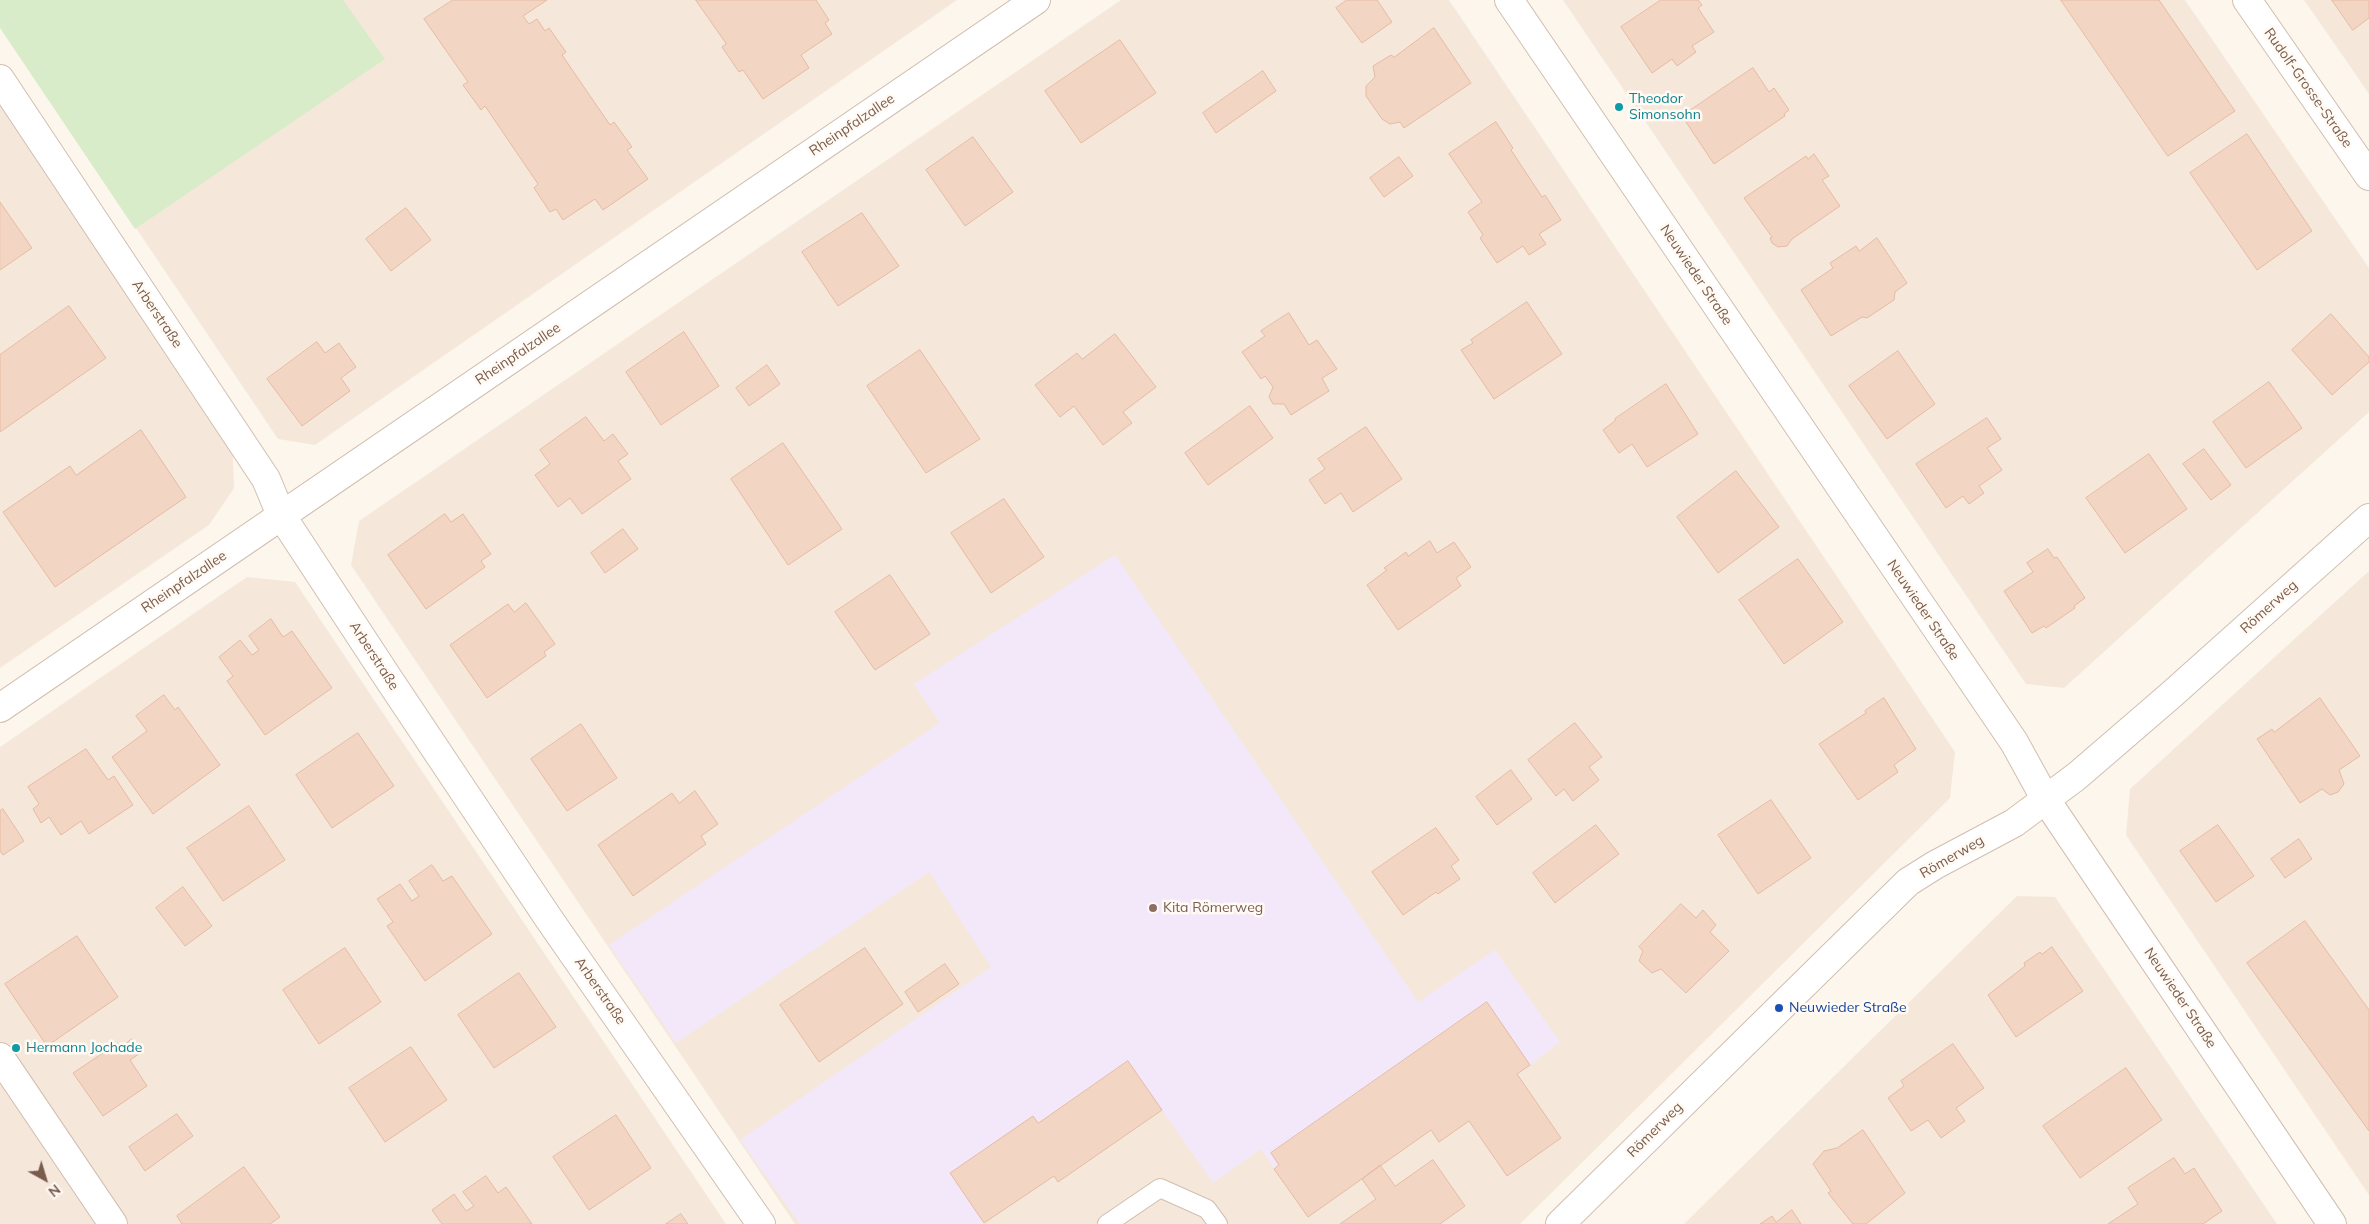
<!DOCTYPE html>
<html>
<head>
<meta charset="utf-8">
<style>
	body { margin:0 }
	#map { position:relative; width:2369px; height:1224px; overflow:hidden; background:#fdf6ec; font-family:Mulish,sans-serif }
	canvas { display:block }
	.north { position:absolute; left:20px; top:1154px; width:50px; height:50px; -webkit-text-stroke:4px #fffaf3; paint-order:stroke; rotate:141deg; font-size:14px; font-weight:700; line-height:20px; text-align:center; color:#7a5c4d }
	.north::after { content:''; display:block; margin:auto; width:18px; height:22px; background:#7a5c4d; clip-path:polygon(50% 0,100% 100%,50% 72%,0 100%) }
</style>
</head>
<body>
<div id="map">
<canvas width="2369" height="1224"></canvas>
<div class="north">N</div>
</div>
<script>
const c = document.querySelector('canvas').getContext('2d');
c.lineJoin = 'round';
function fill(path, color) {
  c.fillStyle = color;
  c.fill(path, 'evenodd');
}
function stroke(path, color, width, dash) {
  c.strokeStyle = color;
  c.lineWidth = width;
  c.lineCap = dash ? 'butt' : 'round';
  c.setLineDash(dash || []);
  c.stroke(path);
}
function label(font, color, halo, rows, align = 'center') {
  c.font = font + ' Mulish,sans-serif';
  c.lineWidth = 5;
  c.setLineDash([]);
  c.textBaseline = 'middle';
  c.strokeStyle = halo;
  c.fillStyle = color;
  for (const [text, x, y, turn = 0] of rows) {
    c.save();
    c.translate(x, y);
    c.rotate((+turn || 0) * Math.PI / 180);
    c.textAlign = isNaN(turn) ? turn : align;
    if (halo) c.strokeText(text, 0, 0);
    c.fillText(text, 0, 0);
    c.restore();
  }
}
fill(new Path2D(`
	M 0,0 L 957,0 L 315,445 L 278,439 L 0,26 Z
	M 1121,0 L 1449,0 L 1955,752 L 1950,798 L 1520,1224 L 795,1224 L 351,565 L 359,521 Z
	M 1563,0 L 2185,0 L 2369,268 L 2369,412 L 2064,688 L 2026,684 Z
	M 2304,0 L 2369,0 L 2369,94 L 2345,59 Z
	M 0,94 L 232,436 L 234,488 L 209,525 L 0,668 Z
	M 2369,571 L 2369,1195 L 2126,835 L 2130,789 Z
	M 247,577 L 295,582 L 726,1224 L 0,1224 L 0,747 Z
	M 2017,896 L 2055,897 L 2277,1224 L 1684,1224 Z`), '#f5e8da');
fill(new Path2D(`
	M 1115,555 L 1418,1002 L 1495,950 L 1560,1042 L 1517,1075 L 1561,1138 L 1507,1176 L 1469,1121 L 1439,1142 L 1430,1130 L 1308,1217 L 1261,1149 L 1213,1183 L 1162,1110 L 1058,1182 L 1053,1176 L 983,1224 L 800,1224 L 740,1140 L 991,967 L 929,872 L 676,1043 L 609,945 L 940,723 L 914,684 Z`), '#f3e8fa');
fill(new Path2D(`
	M 0,0 L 343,0 L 385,59 L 135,229 L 0,28 Z`), '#d8ecc9');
const building = new Path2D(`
	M 453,0 L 547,0 L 523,16 L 529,24 L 537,19 L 545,31 L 549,28 L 566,52 L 562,55 L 610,125 L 614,122 L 632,147 L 627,150 L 648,179 L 603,210 L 595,199 L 563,220 L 556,209 L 550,212 L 534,188 L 538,184 L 485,106 L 481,110 L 463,85 L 468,82 L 424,19 Z
	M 696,0 L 816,0 L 829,20 L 825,23 L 832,34 L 801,55 L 809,68 L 763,99 L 743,70 L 739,72 L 722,47 L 726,44 Z
	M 1347,0 L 1377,0 L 1392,22 L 1362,43 L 1336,8 Z
	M 1661,0 L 1698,0 L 1702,5 L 1698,8 L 1714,32 L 1692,46 L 1696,52 L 1677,66 L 1672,59 L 1652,73 L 1621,27 Z
	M 2061,0 L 2159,0 L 2235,111 L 2168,156 Z
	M 2332,0 L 2369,0 L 2369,18 L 2353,30 Z
	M 1434,28 L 1471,83 L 1404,128 L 1400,122 L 1390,124 L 1382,119 L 1366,96 L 1366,86 L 1375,77 L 1373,66 L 1391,55 L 1394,57 Z
	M 1120,40 L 1156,93 L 1081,143 L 1045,91 Z
	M 1753,68 L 1769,92 L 1774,88 L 1789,110 L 1784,114 L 1785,116 L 1714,164 L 1682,116 Z
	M 1263,71 L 1276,91 L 1216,133 L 1203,113 Z
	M 1496,122 L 1513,148 L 1511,150 L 1542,197 L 1545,195 L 1561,220 L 1539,234 L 1546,244 L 1529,255 L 1523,246 L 1497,263 L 1480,238 L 1483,235 L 1468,212 L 1482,202 L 1449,154 Z
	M 2247,134 L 2312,231 L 2257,270 L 2190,173 Z
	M 973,137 L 1013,192 L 965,226 L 926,170 Z
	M 1814,154 L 1829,176 L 1822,180 L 1840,206 L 1792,239 L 1787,246 L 1778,247 L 1772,243 L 1770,238 L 1772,237 L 1744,198 L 1806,156 L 1808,159 Z
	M 1399,157 L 1413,176 L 1384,197 L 1370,178 Z
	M 0,202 L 32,248 L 0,270 Z
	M 406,208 L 431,240 L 391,271 L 366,239 Z
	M 862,213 L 899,266 L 838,306 L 802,252 Z
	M 1877,238 L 1907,283 L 1895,292 L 1894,300 L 1867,318 L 1862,317 L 1831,336 L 1801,290 L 1833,268 L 1830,263 L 1856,246 L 1859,251 Z
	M 1527,302 L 1562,354 L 1494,399 L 1461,350 L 1473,343 L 1471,340 Z
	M 69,306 L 106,358 L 0,432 L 0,355 Z
	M 1289,313 L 1309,345 L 1317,340 L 1337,369 L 1322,378 L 1329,391 L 1291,415 L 1284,404 L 1273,404 L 1269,397 L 1273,387 L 1265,376 L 1261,379 L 1242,352 L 1265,336 L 1261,331 Z
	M 2331,314 L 2369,357 L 2369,362 L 2332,395 L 2292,350 Z
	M 684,332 L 719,386 L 661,425 L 626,372 Z
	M 1115,334 L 1156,387 L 1123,412 L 1132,423 L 1103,445 L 1074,406 L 1060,417 L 1035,385 L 1077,353 L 1082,359 Z
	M 317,342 L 325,353 L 339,343 L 356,367 L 341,378 L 350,391 L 302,426 L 267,379 Z
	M 920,350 L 980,439 L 926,473 L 867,386 Z
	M 1898,351 L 1935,404 L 1887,439 L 1849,386 Z
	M 767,365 L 780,384 L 749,406 L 736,388 Z
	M 2269,382 L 2302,428 L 2246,468 L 2213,422 Z
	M 1666,384 L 1698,434 L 1647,467 L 1632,444 L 1619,453 L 1603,430 L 1616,420 L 1615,419 Z
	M 1250,406 L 1273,438 L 1208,485 L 1185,453 Z
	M 586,417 L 604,441 L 613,434 L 628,454 L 618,461 L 631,479 L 582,514 L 570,498 L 558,507 L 535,475 L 550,464 L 540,450 Z
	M 1987,418 L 2001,439 L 1987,448 L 2002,470 L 1979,486 L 1984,493 L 1969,504 L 1963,496 L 1946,508 L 1916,464 Z
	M 1366,427 L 1402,479 L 1353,512 L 1341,493 L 1325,504 L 1309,480 L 1325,469 L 1318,459 Z
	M 141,430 L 186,497 L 55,587 L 3,512 L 70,466 L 76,475 Z
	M 783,443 L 842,529 L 788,565 L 731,479 Z
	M 2204,449 L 2231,485 L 2211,500 L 2183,464 Z
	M 2149,454 L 2187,509 L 2125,553 L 2086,498 Z
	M 1736,471 L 1779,527 L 1718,573 L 1677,517 Z
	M 1004,499 L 1044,557 L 991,593 L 951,533 Z
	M 445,514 L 451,522 L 463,514 L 491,554 L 481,561 L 485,567 L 426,609 L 388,555 Z
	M 623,529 L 638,549 L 605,573 L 591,553 Z
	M 1430,541 L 1437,553 L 1454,542 L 1471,567 L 1456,578 L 1461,586 L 1398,630 L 1367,585 L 1387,570 L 1384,568 L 1406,552 L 1408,556 Z
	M 2048,549 L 2054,558 L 2057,557 L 2085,598 L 2074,606 L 2075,608 L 2046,628 L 2044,626 L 2032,633 L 2004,591 L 2033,572 L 2027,563 Z
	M 1798,559 L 1843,622 L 1784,664 L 1739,600 Z
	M 890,575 L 930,634 L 875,670 L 835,612 Z
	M 526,603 L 555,644 L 544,652 L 546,656 L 487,698 L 450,645 L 508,604 L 514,612 Z
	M 271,619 L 283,637 L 292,631 L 332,688 L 265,735 L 227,681 L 233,676 L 219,657 L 240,640 L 252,655 L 259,650 L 249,636 Z
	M 164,695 L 175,710 L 178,707 L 220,765 L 153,814 L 112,757 L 147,731 L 136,716 Z
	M 1884,698 L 1916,749 L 1894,765 L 1898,772 L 1858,800 L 1819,744 L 1866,713 L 1865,711 Z
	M 2320,698 L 2360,756 L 2339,770 L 2344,784 L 2338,792 L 2330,795 L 2322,789 L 2300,803 L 2257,739 L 2272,729 L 2274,732 Z
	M 1575,723 L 1602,757 L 1589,767 L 1599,780 L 1573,801 L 1564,789 L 1556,796 L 1528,760 Z
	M 581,724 L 617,778 L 567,811 L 531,759 Z
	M 358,733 L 394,786 L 332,828 L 296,775 Z
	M 86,749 L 108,780 L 114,776 L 133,805 L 89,834 L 81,821 L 61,835 L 49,817 L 41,823 L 33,809 L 39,804 L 28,787 Z
	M 1511,770 L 1532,799 L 1497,825 L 1476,797 Z
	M 695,791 L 718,824 L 701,836 L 706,844 L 633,896 L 598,845 L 672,793 L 679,803 Z
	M 1771,800 L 1811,858 L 1758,894 L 1718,835 Z
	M 249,806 L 285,860 L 223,901 L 187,848 Z
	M 3,809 L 24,841 L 3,855 L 0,851 L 0,811 Z
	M 1596,825 L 1619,854 L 1555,903 L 1533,873 Z
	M 2218,825 L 2254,876 L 2216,902 L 2180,851 Z
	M 1436,828 L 1459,860 L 1451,866 L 1460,879 L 1438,894 L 1436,892 L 1403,915 L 1372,872 Z
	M 2299,839 L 2312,859 L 2285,878 L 2271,859 Z
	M 432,865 L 443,881 L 452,876 L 492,934 L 425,981 L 387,926 L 393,922 L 377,899 L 400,884 L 412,901 L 419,896 L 409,881 Z
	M 183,887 L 212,926 L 185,946 L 156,908 Z
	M 1681,904 L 1696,918 L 1703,910 L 1716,925 L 1710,932 L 1729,951 L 1686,993 L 1661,969 L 1652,973 L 1639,961 L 1643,951 L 1639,947 Z
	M 2305,921 L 2369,1010 L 2369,1131 L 2247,963 Z
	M 77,936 L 118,997 L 47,1046 L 5,984 Z
	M 2052,947 L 2083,991 L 2016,1037 L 1988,995 L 2025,966 L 2024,963 L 2040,952 L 2042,954 Z
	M 345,948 L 381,1002 L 319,1044 L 283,990 Z
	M 865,948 L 903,1004 L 819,1062 L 780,1005 Z
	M 945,964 L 959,984 L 918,1012 L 905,992 Z
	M 519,973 L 556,1027 L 494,1068 L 458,1015 Z
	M 1487,1002 L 1530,1065 L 1517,1074 L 1561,1138 L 1507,1176 L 1469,1121 L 1439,1142 L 1431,1130 L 1308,1217 L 1274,1169 L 1279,1165 L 1271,1153 Z
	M 132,1039 L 142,1052 L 130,1060 L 147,1086 L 103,1116 L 73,1073 L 118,1043 L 121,1047 Z
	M 1953,1044 L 1984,1088 L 1956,1108 L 1965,1121 L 1941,1138 L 1928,1120 L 1911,1131 L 1888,1098 L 1904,1086 L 1901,1081 Z
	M 411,1047 L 447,1100 L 385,1142 L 349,1088 Z
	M 1128,1061 L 1162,1110 L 1058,1182 L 1054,1176 L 984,1223 L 950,1173 L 1033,1116 L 1038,1123 Z
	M 2126,1068 L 2162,1120 L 2080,1178 L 2043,1126 Z
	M 177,1114 L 193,1136 L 145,1171 L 129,1147 Z
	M 616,1115 L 651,1168 L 589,1210 L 553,1157 Z
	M 1863,1130 L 1905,1193 L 1866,1224 L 1853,1224 L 1828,1193 L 1831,1191 L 1813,1164 L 1824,1151 L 1837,1148 Z
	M 2174,1158 L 2185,1174 L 2194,1168 L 2222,1211 L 2203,1224 L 2108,1224 L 2138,1204 L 2128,1188 Z
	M 1433,1160 L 1465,1206 L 1440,1224 L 1340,1224 L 1376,1199 L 1362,1179 L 1380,1165 L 1395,1186 Z
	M 244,1167 L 280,1217 L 270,1224 L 182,1224 L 177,1216 Z
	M 486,1176 L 498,1193 L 506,1187 L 532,1224 L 442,1224 L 432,1210 L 454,1194 L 466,1211 L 474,1206 L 463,1192 Z
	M 1792,1210 L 1801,1224 L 1760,1224 L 1772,1216 L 1776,1222 Z
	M 681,1214 L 688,1224 L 666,1224 Z`);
fill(building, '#f3d5c3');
stroke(building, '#e6bba3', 1);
const service = new Path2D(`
	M 1107,1224 L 1160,1188 L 1207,1209 L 1218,1224`);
const minor = new Path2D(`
	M 1509,0 L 2014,742 L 2046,800 L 2332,1224
	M 2247,0 L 2369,176
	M 0,79 L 266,479 L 281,515 L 388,678 L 549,919 L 761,1224
	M 0,708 L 1036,0
	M 0,1057 L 113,1224
	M 1560,1224 L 1908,882 L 1935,865 L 2014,823 L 2077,776 L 2171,695 L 2369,518`);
stroke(service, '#d1beb0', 20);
stroke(minor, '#d1beb0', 30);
stroke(service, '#fff', 18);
stroke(minor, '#fff', 28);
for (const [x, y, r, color] of [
	[1619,107,5,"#0f9aa8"],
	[1153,908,5,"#8d6e63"],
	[1779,1008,5,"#1a4fb4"],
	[16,1048,5,"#0f9aa8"]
]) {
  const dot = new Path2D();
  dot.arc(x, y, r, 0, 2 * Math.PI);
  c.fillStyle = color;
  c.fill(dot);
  stroke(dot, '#fffaf3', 2);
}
label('14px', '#7a5c4d', '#fffaf3', [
	["Rudolf-Grosse-Straße",2308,88,55],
	["Rheinpfalzallee",852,125,-34],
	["Neuwieder Straße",1696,275,56],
	["Arberstraße",157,314,56],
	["Rheinpfalzallee",518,354,-34],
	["Rheinpfalzallee",184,582,-34],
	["Römerweg",2269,607,-42],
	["Neuwieder Straße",1923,610,56],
	["Arberstraße",374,656,57],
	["Römerweg",1952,857,-30],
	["Arberstraße",600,991,55],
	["Neuwieder Straße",2180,998,56],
	["Römerweg",1655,1130,-45]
]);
label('14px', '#0d838f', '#fffaf3', [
	["Theodor",1629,99],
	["Simonsohn",1629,115],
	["Hermann Jochade",26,1048]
], 'left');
label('14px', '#785e54', '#fffaf3', [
	["Kita Römerweg",1163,908]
], 'left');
label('14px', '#164399', '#fffaf3', [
	["Neuwieder Straße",1789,1008]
], 'left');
</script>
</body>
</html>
